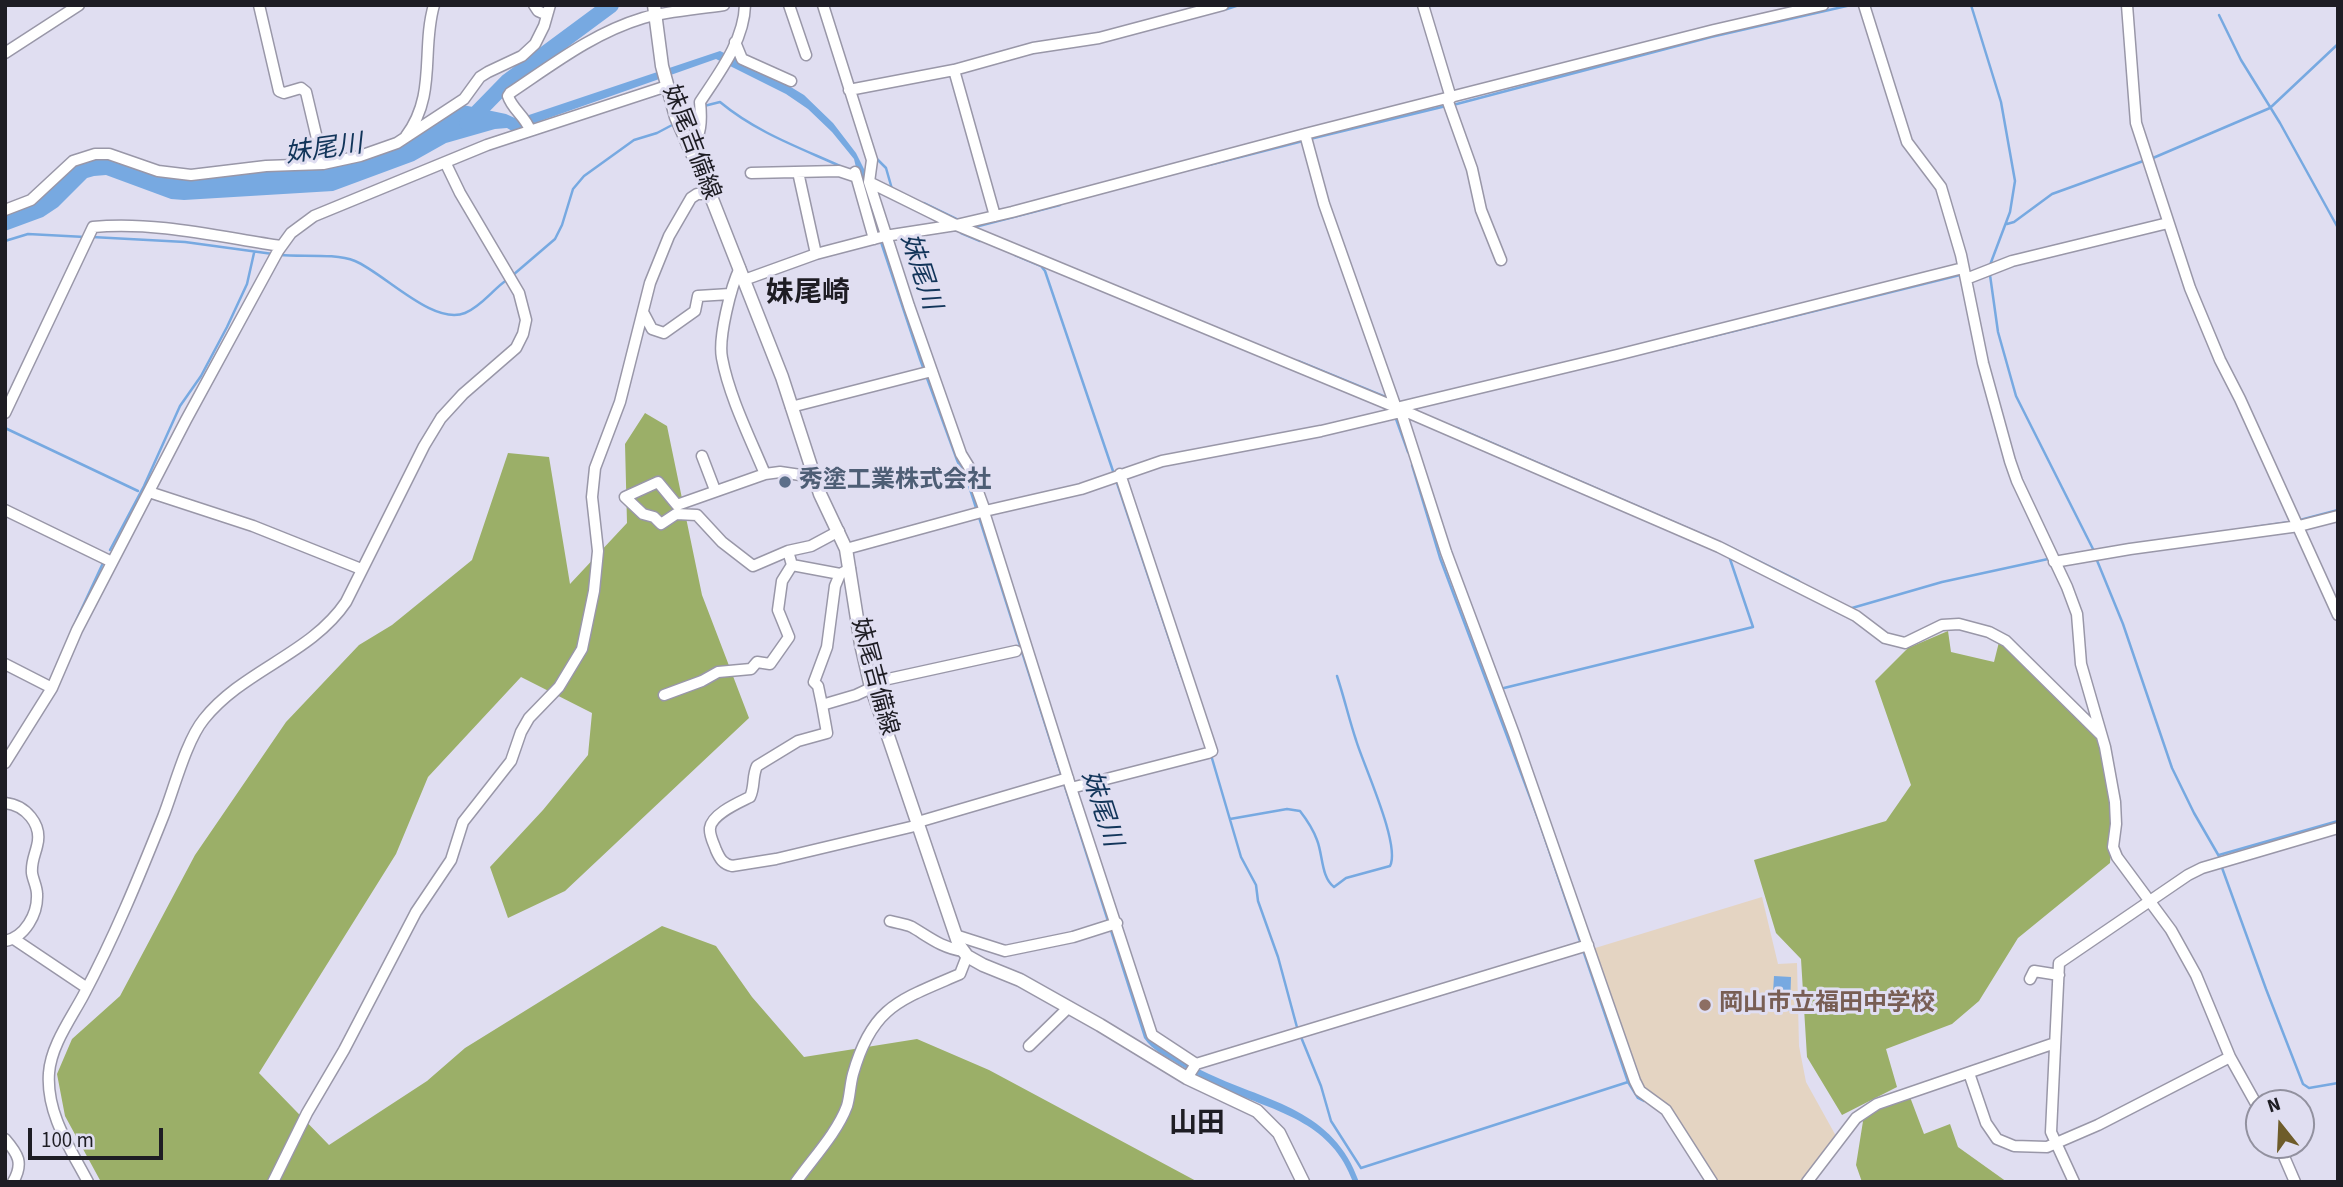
<!DOCTYPE html>
<html>
<head>
<meta charset="utf-8">
<style>
	body { margin:0 }
	#map { position:relative; width:2343px; height:1187px; overflow:hidden; background:#e0def1; font-family:"Source Sans 3",sans-serif }
	canvas { display:block }
	.frame { position:absolute; inset:0; border:7px solid #1e1d24; pointer-events:none }
	.north { position:absolute; left:2245px; top:1089px; width:70px; height:70px; box-sizing:border-box; background:#e0def1; border:2px solid #92919f; border-radius:50%; rotate:342deg; font-size:19px; font-weight:700; line-height:28px; text-align:center; color:#1e1d24 }
	.north::after { content:''; display:block; margin:auto; width:24px; height:32px; background:#6e5c2a; clip-path:polygon(50% 0,100% 100%,50% 72%,0 100%) }
	.scale { position:absolute; left:28px; top:1128px; width:135px; height:32px; box-sizing:border-box; border:4px solid #1e1d24; border-top:0; padding-left:9px; font-size:21px; line-height:24px; white-space:nowrap; color:#1e1d24; -webkit-text-stroke:5px #e0def1; paint-order:stroke }
</style>
</head>
<body>
<div id="map">
<canvas width="2343" height="1187"></canvas>
<div class="frame"></div>
<div class="north">N</div>
<div class="scale">100 m</div>
</div>
<script>
const c = document.querySelector('canvas').getContext('2d');
c.lineJoin = 'round';
function fill(path, color) {
  c.fillStyle = color;
  c.fill(path, 'evenodd');
}
function stroke(path, color, width, dash) {
  c.strokeStyle = color;
  c.lineWidth = width;
  c.lineCap = dash ? 'butt' : 'round';
  c.setLineDash(dash || []);
  c.stroke(path);
}
function label(font, color, halo, rows, align = 'center') {
  c.font = font + ' "Source Sans 3","Noto Sans JP",sans-serif';
  c.lineWidth = 6;
  c.setLineDash([]);
  c.textBaseline = 'middle';
  c.strokeStyle = halo;
  c.fillStyle = color;
  for (const [text, x, y, turn = 0] of rows) {
    c.save();
    c.translate(x, y);
    c.rotate((+turn || 0) * Math.PI / 180);
    c.textAlign = isNaN(turn) ? turn : align;
    if (halo) c.strokeText(text, 0, 0);
    c.fillText(text, 0, 0);
    c.restore();
  }
}
fill(new Path2D(`
	M 1762,897 L 1778,964 L 1797,963 L 1799,1046 L 1806,1082 L 1836,1136 L 1810,1172 L 1798,1182 L 1718,1182 L 1667,1106 L 1643,1090 L 1592,949 Z`), '#e4d4c2');
fill(new Path2D(`
	M 645,413 L 667,426 L 702,595 L 749,718 L 565,891 L 508,918 L 490,867 L 543,810 L 588,755 L 592,713 L 521,677 L 428,777 L 396,854 L 259,1073 L 329,1145 L 427,1081 L 465,1048 L 662,926 L 716,946 L 752,997 L 804,1057 L 917,1039 L 989,1070 L 1198,1182 L 101,1182 L 65,1116 L 57,1074 L 72,1039 L 120,996 L 195,855 L 286,722 L 359,645 L 392,625 L 472,560 L 508,453 L 549,457 L 570,584 L 627,523 L 625,444 Z
	M 1948,631 L 1951,652 L 1994,662 L 1999,642 L 2098,735 L 2114,813 L 2110,863 L 2018,938 L 1979,1001 L 1952,1024 L 1886,1049 L 1897,1087 L 1842,1115 L 1807,1057 L 1801,959 L 1776,933 L 1754,860 L 1886,821 L 1911,785 L 1875,681 L 1908,648 Z
	M 1910,1097 L 1924,1134 L 1950,1124 L 1958,1147 L 2007,1182 L 1862,1182 L 1856,1165 L 1864,1115 Z`), '#9baf68');
fill(new Path2D(`
	M 720,51 L 771,75 L 804,95 L 833,123 L 856,153 L 864,169 L 865,179 L 970,477 L 1151,1036 C 1169,1050 1188,1065 1209,1074 C 1269,1102 1334,1110 1359,1182 L 1353,1182 C 1332,1124 1282,1113 1231,1092 C 1213,1084 1195,1074 1178,1064 C 1166,1056 1153,1051 1144,1038 L 968,487 L 956,461 L 919,360 L 859,180 L 854,159 L 832,132 L 808,109 L 786,94 L 716,59 L 512,131 L 507,128 L 495,129 L 446,143 L 414,161 L 333,191 L 184,200 L 171,199 L 106,175 L 94,176 L 87,178 L 58,207 L 43,217 L 5,231 L 5,213 L 70,167 L 100,156 L 155,173 L 365,157 L 463,105 L 506,114 L 517,119 Z
	M 1774,976 L 1791,977 L 1790,1011 L 1772,1010 Z`), '#77a9e1');
stroke(new Path2D(`
	M 1971,5 L 2001,102 L 2015,181 L 2010,212 L 1990,265
	M 1227,9 L 1239,5
	M 2219,15 L 2241,60 L 2280,123 L 2338,228
	M 1453,105 L 1711,37 L 1851,5
	M 704,106 L 720,102 C 756,132 798,147 840,166
	M 682,117 L 697,108
	M 1310,139 L 1446,106
	M 876,158 L 886,168 L 892,189
	M 2153,158 L 2270,108 L 2338,44
	M 1205,166 L 1303,141
	M 924,203 L 959,220
	M 2007,224 L 2014,222 L 2052,194 L 2146,160
	M 975,227 L 1060,205
	M 961,233 L 980,241
	M 92,237 L 185,242 L 273,254
	M 5,241 L 28,234 L 85,237
	M 280,255 C 302,257 335,253 355,261 C 384,273 433,326 465,313 C 482,306 493,289 508,279
	M 1015,255 L 1041,266 L 1045,271 L 1114,474
	M 513,275 L 555,239 L 562,225 L 573,189 L 584,176 L 634,140 L 657,133 L 674,124
	M 1990,275 L 1998,332 L 2016,396 L 2094,551
	M 1661,349 L 1960,275
	M 1298,361 L 1388,398
	M 1396,419 L 1408,452
	M 5,428 L 138,491
	M 1457,428 L 1708,537
	M 1412,465 L 1440,558 L 1539,821 L 1581,944
	M 1116,480 L 1182,677
	M 2300,520 L 2338,510
	M 2255,527 L 2290,522
	M 1724,544 L 1799,581
	M 110,550 L 144,486 L 180,406 L 201,376 L 227,327 L 247,284 L 254,253
	M 2096,558 L 2123,624 L 2172,768 L 2194,813 L 2220,858
	M 1852,608 L 1942,582 L 2048,559
	M 76,621 L 103,563
	M 1504,688 L 1753,627 L 1730,559
	M 1211,755 L 1241,857 L 1256,885 L 1258,901 L 1278,957 L 1298,1031
	M 1230,819 L 1287,809 L 1300,811 C 1307,820 1313,829 1317,840 C 1323,855 1321,877 1334,887 L 1346,878 L 1390,866 C 1401,845 1363,764 1356,740 C 1349,719 1344,697 1337,676
	M 2219,855 L 2338,821
	M 2221,865 L 2266,989 L 2303,1084 L 2309,1088 L 2338,1083
	M 1583,950 L 1628,1082 L 1638,1098 L 1644,1101
	M 1301,1037 L 1321,1086 L 1331,1121 L 1361,1168 L 1628,1082`), '#77a9e1', 2.5);
stroke(new Path2D(`
	M 467,123 L 507,82 L 611,5`), '#77a9e1', 16);
const minor = new Path2D(`
	M 259,5 L 279,91 L 284,93 L 301,88 L 306,92 L 323,164
	M 534,5 L 538,11 L 547,15
	M 789,5 L 806,55
	M 823,5 L 872,160 L 869,182 L 909,306 L 961,454 L 969,467 L 985,511
	M 1423,5 L 1451,98
	M 1864,5 L 1907,142 L 1941,187 L 1961,255 L 1983,363 L 2010,461 L 2017,481 L 2067,587 L 2077,614 L 2081,664 L 2105,747 L 2115,802 L 2116,824 L 2113,847 L 2117,857 L 2171,930 L 2196,975 L 2230,1057 L 2259,1109
	M 2127,5 L 2136,123 L 2190,288 L 2220,360 L 2240,399 L 2338,615
	M 735,42 L 742,59 L 791,81
	M 5,53 L 79,5
	M 954,70 L 995,216
	M 849,90 L 954,70 L 1033,48 L 1099,38 L 1223,5
	M 1447,99 L 1472,169 L 1481,210 L 1501,260
	M 530,130 C 525,116 512,109 508,96 L 510,93 C 552,65 593,33 643,18 C 668,11 698,9 724,5
	M 1305,134 L 1324,204 L 1396,408
	M 406,136 C 437,95 421,49 434,5
	M 691,152 C 701,134 702,122 700,102 C 719,73 744,41 745,5
	M 798,172 L 816,254
	M 855,172 L 874,239
	M 751,173 L 839,171 L 854,176
	M 869,182 L 956,225 L 1400,409 L 1719,547 L 1856,616 L 1885,638 L 1905,643 L 1942,625 L 1959,624 L 1989,632 L 2006,641 L 2100,734
	M 5,210 L 31,200 L 73,161 L 95,154 L 109,154 L 158,171 L 191,175 L 266,166 L 323,164 L 360,156 L 397,143 L 464,99 L 480,77 L 488,72 L 522,56 L 535,44 L 544,26 L 550,5
	M 740,268 C 731,286 718,338 722,358 C 729,396 750,438 765,474
	M 1966,279 L 2012,261 L 2168,223
	M 744,280 L 816,254 L 885,236 L 956,225 L 1012,212 L 1305,134 L 1714,30 L 1823,5
	M 643,312 L 652,329 L 664,333 L 695,311 L 698,296 L 730,294
	M 791,407 L 932,371
	M 1396,408 L 1617,355 L 1963,268
	M 1400,409 L 1446,552 L 1514,734 L 1635,1081 L 1640,1091 L 1666,1110 L 1712,1182
	M 5,413 L 93,227 C 155,221 220,237 281,246
	M 702,456 L 715,490
	M 149,492 L 253,526 L 361,569
	M 5,510 L 112,562
	M 984,512 L 1071,788 L 1208,753 L 1212,751 L 1120,474
	M 846,549 L 985,511 L 1081,489 L 1162,461 L 1321,431 L 1401,412
	M 788,551 L 753,566 L 722,542 L 697,515 L 676,514 L 661,524 L 654,517 L 643,514 L 625,497 L 658,482 L 677,505 L 765,474 L 780,472 L 814,477
	M 2054,562 L 2130,549 L 2299,526 L 2338,516
	M 792,565 L 840,574
	M 5,664 L 52,688
	M 870,683 L 1016,651
	M 871,688 L 856,695 L 822,705 L 827,733 L 798,741 L 757,766 C 752,776 755,787 750,797 C 738,803 712,814 710,828 C 709,835 714,844 716,850 C 720,859 723,864 732,866 L 776,859 L 919,825
	M 664,695 L 702,681 L 718,672 L 751,669 L 757,662 L 770,664 L 789,637 L 778,610 L 782,581 L 792,565 L 788,551 L 811,546 L 839,531
	M 822,705 L 818,686 L 814,682 L 827,647 L 835,586 L 840,574 L 850,569
	M 5,763 L 52,688 L 77,630 L 186,420 L 278,251 L 291,233 L 314,216 L 487,145 L 667,86
	M 1071,788 L 1152,1035 L 1196,1064
	M 5,803 C 25,805 43,824 37,846 C 35,855 31,862 32,873 C 33,880 37,887 37,894 C 38,914 25,937 5,941
	M 918,822 L 1068,778
	M 890,921 C 897,923 906,924 912,927 C 929,937 942,948 963,951
	M 955,935 L 1005,951 L 1073,937 L 1117,923
	M 14,939 L 87,988
	M 2030,979 L 2034,971 L 2059,975
	M 1029,1046 L 1069,1007
	M 1969,1073 L 1986,1123 L 1997,1139 L 2014,1146 L 2047,1147 L 2098,1125 L 2230,1057
	M 1187,1078 L 1196,1064 L 1588,945
	M 5,1139 C 18,1154 24,1163 13,1182
	M 2279,1145 L 2295,1182
	M 88,1182 C 70,1148 46,1113 49,1073 C 51,1046 70,1020 83,996 C 114,938 139,877 163,817 C 174,789 186,741 204,719 C 243,670 311,654 346,602 L 424,446 L 441,418 L 463,394 L 516,348 L 523,334 L 526,320 L 519,293 L 460,193 L 446,164
	M 273,1182 L 307,1113 L 344,1050 L 416,912 L 451,860 L 463,822 L 511,761 L 521,732 L 529,718 L 559,687 L 582,649 L 594,591 L 598,551 L 592,497 L 595,468 L 620,402 L 650,283 L 669,236 L 691,198 L 697,194 L 710,194
	M 796,1182 C 813,1158 837,1133 847,1106 C 850,1096 850,1085 853,1074 C 872,1006 900,1000 960,974 L 967,956
	M 1807,1182 L 1856,1118 L 1877,1104 L 2055,1043
	M 2074,1182 L 2051,1132 L 2059,963 L 2188,875 L 2202,868 L 2338,828`);
const major = new Path2D(`
	M 654,5 L 662,66 L 676,117 L 710,194 L 782,377 L 820,494 L 846,549 L 861,644 L 870,683 L 959,945 L 967,956 L 983,965 L 1020,980 L 1100,1025 L 1187,1078 L 1257,1111 L 1279,1133 L 1303,1182`);
stroke(minor, '#9997a8', 13);
stroke(major, '#9997a8', 15);
stroke(minor, '#fff', 10);
stroke(major, '#fff', 12);
for (const [x, y, r, color] of [
	[785,482,7,"#5c6f8a"],
	[1705,1005,7,"#8d6e63"]
]) {
  const dot = new Path2D();
  dot.arc(x, y, r, 0, 2 * Math.PI);
  c.fillStyle = color;
  c.fill(dot);
  stroke(dot, '#e0def1', 2.5);
}
label('24px', '#1e1d24', '#e0def1', [
	["妹尾吉備線",690,143,69],
	["妹尾吉備線",873,677,75]
]);
label('bold 24px', '#4e5e75', '#e0def1', [
	["秀塗工業株式会社",799,482]
], 'left');
label('bold 24px', '#785e54', '#e0def1', [
	["岡山市立福田中学校",1719,1005]
], 'left');
label('italic 26px', '#12355a', '#e0def1', [
	["妹尾川",324,151,-8],
	["妹尾川",919,272,72],
	["妹尾川",1100,809,72]
]);
label('bold 28px', '#1e1d24', '#e0def1', [
	["妹尾崎",808,295],
	["山田",1197,1126]
]);
</script>
</body>
</html>
